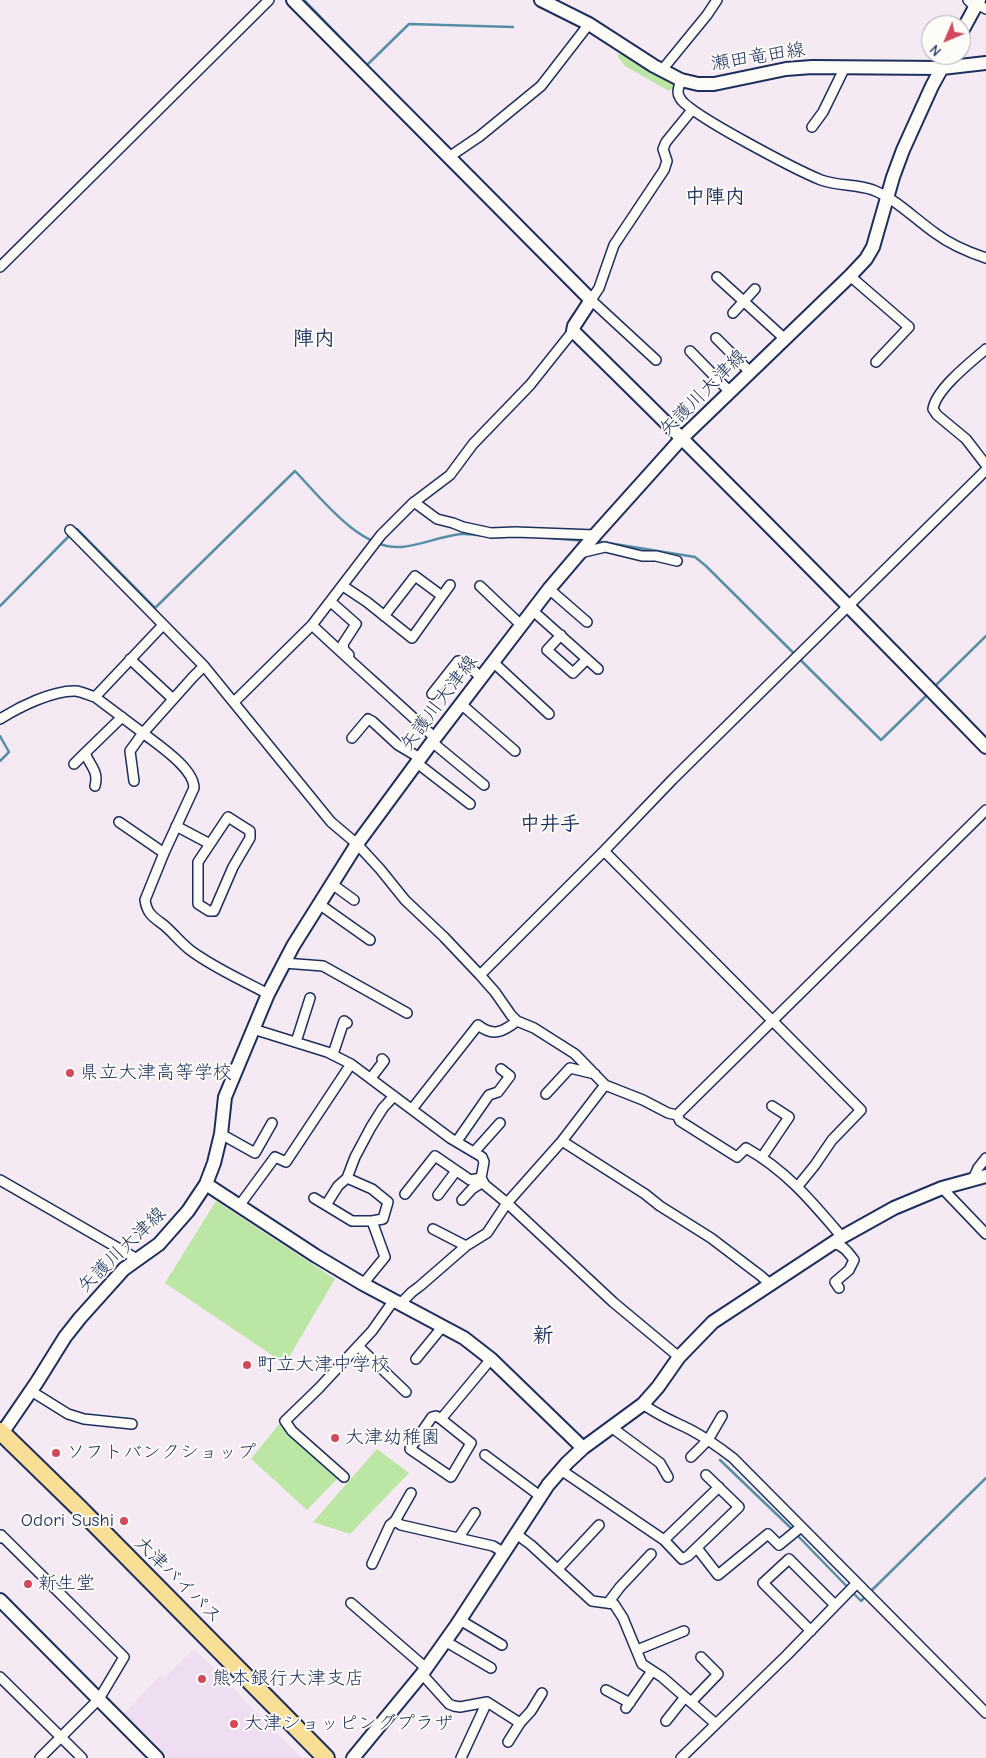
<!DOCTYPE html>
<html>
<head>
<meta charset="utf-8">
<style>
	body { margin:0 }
	#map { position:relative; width:986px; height:1758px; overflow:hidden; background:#f5eaf4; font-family:"Comic Neue",sans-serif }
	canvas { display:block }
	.north { position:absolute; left:921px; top:15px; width:50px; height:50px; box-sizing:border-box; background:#fdfcf7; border:1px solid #a3aaba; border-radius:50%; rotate:225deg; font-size:14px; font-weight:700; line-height:20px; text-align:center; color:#1b2f5e }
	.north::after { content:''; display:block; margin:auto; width:18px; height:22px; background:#d1495b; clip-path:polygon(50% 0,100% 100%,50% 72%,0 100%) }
</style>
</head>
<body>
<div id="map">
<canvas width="986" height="1758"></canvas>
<div class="north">N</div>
</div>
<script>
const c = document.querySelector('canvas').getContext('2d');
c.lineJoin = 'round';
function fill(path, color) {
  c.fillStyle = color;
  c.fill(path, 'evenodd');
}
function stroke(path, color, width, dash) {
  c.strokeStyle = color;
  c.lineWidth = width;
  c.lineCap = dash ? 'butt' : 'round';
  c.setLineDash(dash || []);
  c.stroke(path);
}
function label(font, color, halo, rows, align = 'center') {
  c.font = font + ' "Comic Neue","Klee One",sans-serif';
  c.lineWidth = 4;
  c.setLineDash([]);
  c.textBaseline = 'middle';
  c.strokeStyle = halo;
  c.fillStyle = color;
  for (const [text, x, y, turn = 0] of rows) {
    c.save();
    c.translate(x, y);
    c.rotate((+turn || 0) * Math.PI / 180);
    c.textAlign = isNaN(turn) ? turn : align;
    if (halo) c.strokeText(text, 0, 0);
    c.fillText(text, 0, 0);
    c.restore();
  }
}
fill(new Path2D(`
	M 194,1649 L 302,1758 L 169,1758 L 124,1713 L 161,1675 L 164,1678 Z`), '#efdef2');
fill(new Path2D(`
	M 626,52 L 673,82 L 673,88 L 669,91 L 625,66 L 618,57 L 618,54 Z
	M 216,1201 L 335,1279 L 285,1364 L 165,1283 Z
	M 279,1424 L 338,1478 L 307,1510 L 251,1459 Z
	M 377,1449 L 409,1473 L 350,1534 L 313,1522 Z`), '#bbe6a3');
stroke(new Path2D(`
	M 304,0 L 367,65 L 409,24 L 513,27
	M 75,530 L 77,529 L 155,608 L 295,471 C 321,498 360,550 401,547 C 419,546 441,536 461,534 C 475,533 489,538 503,537
	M 538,537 L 585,541
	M 596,541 L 695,557 L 706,566 L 881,740 L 928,694
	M 0,606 L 71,534
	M 933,688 L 986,636
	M 0,736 L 9,752 L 0,761
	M 720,1460 L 793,1530
	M 796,1534 L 861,1601 L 866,1596
	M 870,1592 L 986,1478`), '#568ea5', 2.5);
const street = new Path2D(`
	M 968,0 L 975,7
	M 977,4 L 986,9
	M 662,70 L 707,15 L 717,0
	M 681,80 C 679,87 676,92 680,98 C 688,114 799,171 821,180 C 837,186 856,184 873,190 C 896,199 915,219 935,233 C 951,245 968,252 986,258
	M 812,127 L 823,112 L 845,67
	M 449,157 L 480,136 L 541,86 L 589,24
	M 0,267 L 269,0
	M 850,276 L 909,327 L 876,362
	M 717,277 L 785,339
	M 733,313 L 755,289
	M 716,338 L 750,372
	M 986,349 C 971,362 936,389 933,409 L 937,415 L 966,439 L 986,465
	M 690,351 L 730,392
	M 656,360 L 591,300 L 599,288 L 614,245 L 664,170 L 667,161 L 663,149 L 666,142 L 692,110
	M 414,502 L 437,519 L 453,523 L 463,527 L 491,533 L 515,532 L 595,535
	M 70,530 L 204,666 L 331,822 L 357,844 L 380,869 L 405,900 L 444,937 L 480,975 L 495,992 L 511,1015 L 517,1021 L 534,1028 L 575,1054 L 605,1085 L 643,1100 L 668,1113 L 677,1115 L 680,1121 L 737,1157 L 746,1148 C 787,1171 812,1202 842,1237
	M 580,553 L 605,547 L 642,556 L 656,556 L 677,561
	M 343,586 L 367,602 L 412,638 L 450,585
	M 480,586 L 521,625
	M 549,589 L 587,622
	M 331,602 L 356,624 L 343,644 L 344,650 L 349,655
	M 532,610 L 598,669
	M 384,616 L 415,576 L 442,596
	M 312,625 C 353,664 395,700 435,738
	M 561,635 L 547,650 L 573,673 L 587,659
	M 130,659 L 173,699
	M 493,662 L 549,714
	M 204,666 L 193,677 L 143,733 C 158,745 194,768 194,788 L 164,853 L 145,900 C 147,915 155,918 165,926 C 174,934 181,943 190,950 C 214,968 242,980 268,994
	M 432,694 L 458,661 L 462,661 L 481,677
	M 234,702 L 312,625 L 381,535 L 413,503 L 450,475 L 473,444 L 530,385 L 573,331
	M 461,704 L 515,751
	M 0,719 C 19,707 53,690 76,691 C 82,692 89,695 95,697
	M 352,738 L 368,719 L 372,721 L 398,745 L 420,758
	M 432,742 L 484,785
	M 417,763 L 470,804
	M 74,764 L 85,753
	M 134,781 L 130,751 L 143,733 L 95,697 L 163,625
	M 95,786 C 99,771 90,766 85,753 L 122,717
	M 119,822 L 164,853
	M 176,826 L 210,844 L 228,817 L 250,831 L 250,838 L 233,867 L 214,911 L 209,911 L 198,904 L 198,862 L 210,844
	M 604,851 L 861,1110 L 832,1140 L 815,1165 L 798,1186
	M 332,884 L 354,900
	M 319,904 L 370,940
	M 284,963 L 323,966 L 407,1013
	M 480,975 L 604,851 L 673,779 L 986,470
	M 253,1029 L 327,1052 L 351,1064 L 450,1138 L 482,1157 L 484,1162 L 481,1178 L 485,1185 L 507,1203 L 613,1302 L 679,1357
	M 296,1042 L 310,998
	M 333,1054 L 344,1021 L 347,1023
	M 371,1078 L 384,1061 L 382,1059
	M 546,1094 L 570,1068 L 595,1074
	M 412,1109 L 478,1025 C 493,1037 503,1032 517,1021
	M 677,1115 L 986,810
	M 221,1134 L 255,1153 L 272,1123
	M 457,1141 L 489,1095 L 498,1092 L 510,1076 L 501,1069
	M 562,1141 L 645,1194 L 660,1206 L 711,1238 L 761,1276 L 770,1284
	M 474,1152 L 500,1123
	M 762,1157 L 789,1117 L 772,1106
	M 347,1178 L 372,1189 L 388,1202 L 383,1219 L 372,1221 L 385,1257 L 363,1284
	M 973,1179 L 978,1168 L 986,1158
	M 0,1180 L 137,1259
	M 942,1188 L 986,1234
	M 405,1194 L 435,1156 L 470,1180 L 481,1178
	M 438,1195 L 456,1171
	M 314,1198 L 352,1221 L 372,1221
	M 462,1200 L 472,1189 L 483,1182
	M 326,1205 L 338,1186 L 347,1178 L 355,1157 L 371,1127 L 383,1108 L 394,1096
	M 239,1206 L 275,1157 L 286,1162 L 351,1064
	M 433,1229 L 466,1246
	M 833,1243 C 843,1245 848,1252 854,1260 L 849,1270 L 835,1282 L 839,1288
	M 394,1300 L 372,1331 L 358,1346 L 406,1392
	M 401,1303 L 412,1292 L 420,1286 L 466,1246 L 487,1233 L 507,1203 L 562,1141 L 605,1085
	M 416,1359 L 443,1326
	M 31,1391 L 68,1414 L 84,1419 L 132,1424
	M 643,1404 C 657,1415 675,1422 691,1430 C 706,1438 720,1448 733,1458 L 986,1713
	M 441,1419 L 471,1443 L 451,1477 L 410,1449 L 432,1417 L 436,1416 L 441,1419 L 491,1359
	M 611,1427 L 660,1463 L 668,1477
	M 485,1455 L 540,1496
	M 691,1457 L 708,1440 L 722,1416
	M 561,1470 L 664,1540 L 682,1559 L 688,1556 L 739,1507 L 706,1475
	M 344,1477 L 292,1431 L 285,1421 L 319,1388 L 358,1346
	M 395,1521 L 401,1525 L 493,1546 L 503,1552
	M 515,1533 L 531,1545 L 592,1601 L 614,1604 L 623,1618 L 642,1664 L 662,1677 L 716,1724
	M 459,1537 L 475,1513
	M 0,1538 L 1,1535 L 124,1657 L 99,1699 L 40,1758
	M 664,1540 L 719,1487
	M 697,1548 L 718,1575 L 768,1534 L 779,1545 L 801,1527
	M 372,1564 L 390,1525 L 395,1521 L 411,1493
	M 558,1569 L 599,1525
	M 351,1603 L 426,1668
	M 608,1603 L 620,1587 L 651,1554
	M 460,1620 L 502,1645
	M 811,1631 L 763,1583 L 789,1559 L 835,1605
	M 445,1641 L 491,1668
	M 637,1650 L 684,1631
	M 422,1674 L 449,1704 L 454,1706 L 460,1707 L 487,1702 L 520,1723 L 508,1742
	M 0,1677 L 82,1758
	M 606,1690 L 630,1703
	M 691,1702 L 718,1674 L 701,1657
	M 626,1708 L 652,1671
	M 666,1721 L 685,1697
	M 520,1723 L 531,1711 L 542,1693
	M 461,1758 L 487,1702
	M 681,1758 L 787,1655 L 857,1583`);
const secondary = new Path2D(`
	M 293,0 L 591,300 L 574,326 L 573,331 C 713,468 850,607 986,747
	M 541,0 L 589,24 L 654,66 L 681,80 L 698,84 L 714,84 L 786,69 L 812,67 L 942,68 L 986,63
	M 961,33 L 979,0
	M 206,1184 L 316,1256 L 363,1284 L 464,1338 L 491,1359 L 583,1448
	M 0,1436 L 37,1382 L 65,1337 L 80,1318 L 124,1269 L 159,1244 L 188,1211 L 206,1184 L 214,1163 L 221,1134 L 225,1097 L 268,994 L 293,946 L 357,844 L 435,738 L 549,589 L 595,535 L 682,438 L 850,276 L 866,259 L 873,247 L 893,177 L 903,150 L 932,86 L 949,55
	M 0,1600 L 157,1758
	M 353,1758 L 422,1674 L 456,1626 L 548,1485 L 567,1463 L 583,1448 L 643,1404 L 658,1387 L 679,1357 L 713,1322 L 842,1237 L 894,1208 L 942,1188 L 986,1176`);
const highway = new Path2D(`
	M 0,1431 L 78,1507 L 326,1758`);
stroke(street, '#1b2f5e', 12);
stroke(secondary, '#1b2f5e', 16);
stroke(highway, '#1b2f5e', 20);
stroke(street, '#fdfcf7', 9);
stroke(secondary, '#fdfcf7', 12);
stroke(highway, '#f9df96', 16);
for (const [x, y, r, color] of [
	[70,1073,5,"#d1495b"],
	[247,1365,5,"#d1495b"],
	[335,1438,5,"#d1495b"],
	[56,1453,5,"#d1495b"],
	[124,1521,5,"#d1495b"],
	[28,1584,5,"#d1495b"],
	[202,1679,5,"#d1495b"],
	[234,1724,5,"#d1495b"]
]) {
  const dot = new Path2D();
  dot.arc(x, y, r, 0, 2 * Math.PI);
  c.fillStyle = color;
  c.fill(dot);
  stroke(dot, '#fdfcf7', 2);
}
label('19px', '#1b2f5e', '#fdfcf7', [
	["瀬田竜田線",758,57,-9],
	["矢護川大津線",703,393,-45],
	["矢護川大津線",439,703,-53],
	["矢護川大津線",122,1250,-44],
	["大津バイパス",178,1580,45]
]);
label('19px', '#1b2f5e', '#fdfcf7', [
	["県立大津高等学校",80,1073],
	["町立大津中学校",257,1365],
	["大津幼稚園",345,1438],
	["ソフトバンクショップ",66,1453],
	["Odori Sushi",114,1521,"right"],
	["新生堂",38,1584],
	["熊本銀行大津支店",212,1679],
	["大津ショッピングプラザ",244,1724]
], 'left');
label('bold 20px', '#1b2f5e', '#fdfcf7', [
	["中陣内",715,197],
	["中井手",550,824]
]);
label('bold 21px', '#1b2f5e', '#fdfcf7', [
	["陣内",314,339],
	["新",543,1336]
]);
</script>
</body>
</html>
